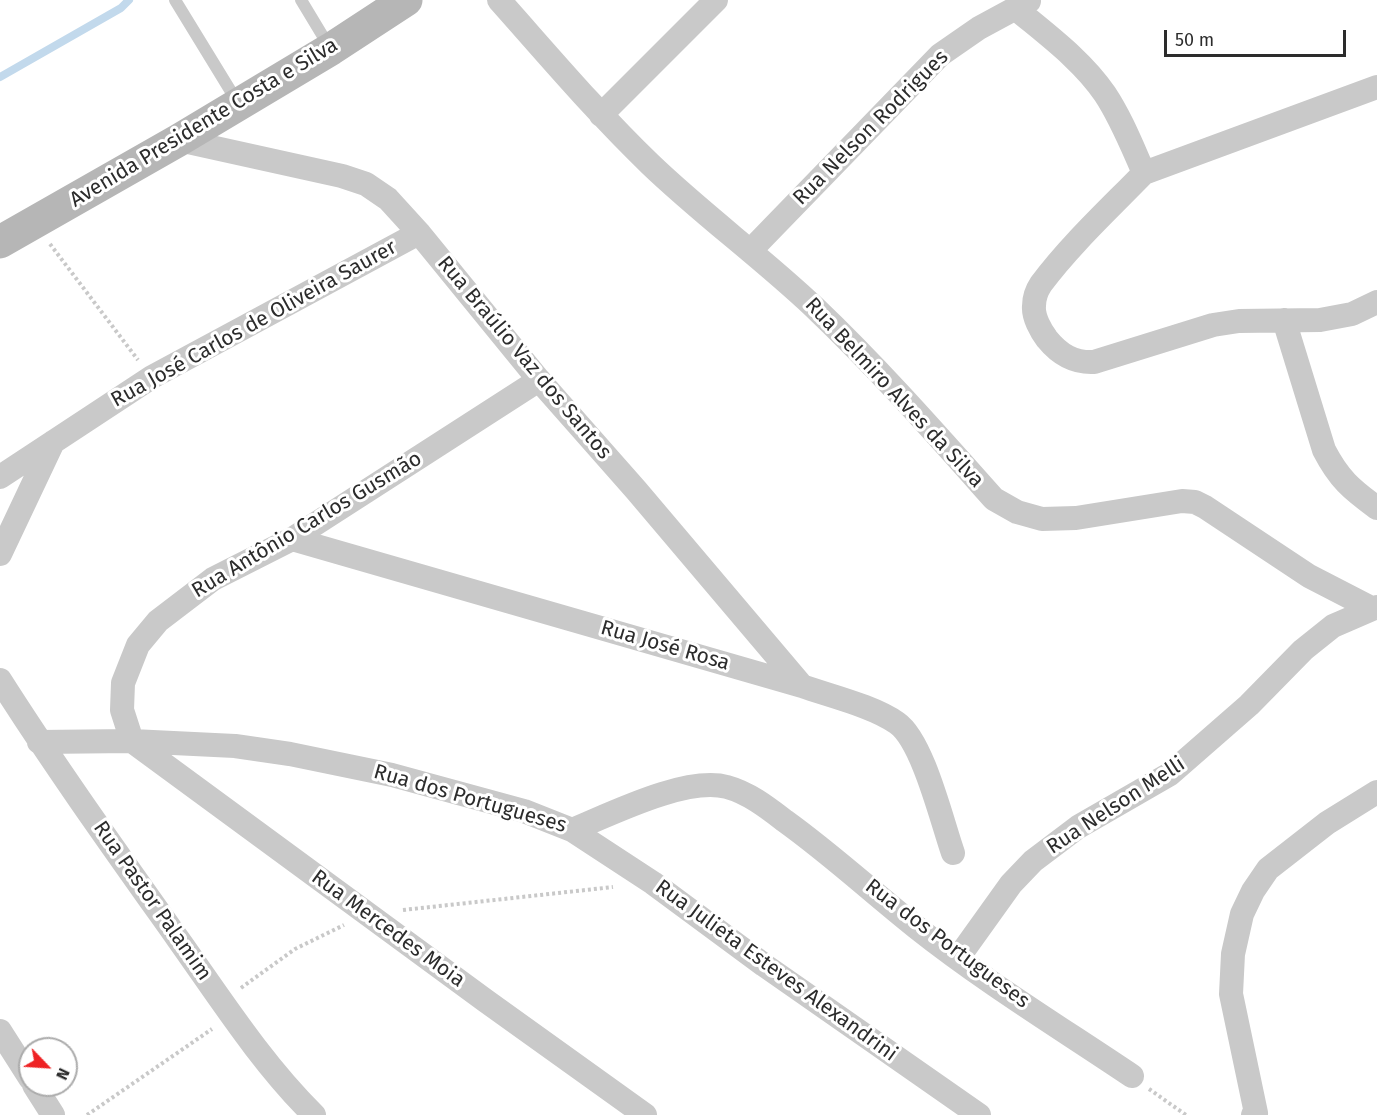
<!DOCTYPE html>
<html>
<head>
<meta charset="utf-8">
<style>
	body { margin:0 }
	#map { position:relative; width:1377px; height:1115px; overflow:hidden; background:#fff; font-family:"Fira Sans",sans-serif }
	canvas { display:block }
	.north { position:absolute; left:18px; top:1037px; width:60px; height:60px; box-sizing:border-box; background:#fff; border:2px solid #ababab; border-radius:50%; rotate:115deg; font-size:16px; font-weight:700; line-height:24px; text-align:center; color:#2c2c2c }
	.north::after { content:''; display:block; margin:auto; width:21px; height:27px; background:#ee2224; clip-path:polygon(50% 0,100% 100%,50% 72%,0 100%) }
	.scale { position:absolute; left:1164px; top:30px; width:182px; height:27px; box-sizing:border-box; border:3px solid #2c2c2c; border-top:0; padding-left:8px; font-size:18px; line-height:21px; white-space:nowrap; color:#2c2c2c; -webkit-text-stroke:4px #fff; paint-order:stroke }
</style>
</head>
<body>
<div id="map">
<canvas width="1377" height="1115"></canvas>
<div class="north">N</div>
<div class="scale">50 m</div>
</div>
<script>
const c = document.querySelector('canvas').getContext('2d');
c.lineJoin = 'round';
function stroke(path, color, width, dash) {
  c.strokeStyle = color;
  c.lineWidth = width;
  c.lineCap = dash ? 'butt' : 'round';
  c.setLineDash(dash || []);
  c.stroke(path);
}
function label(font, color, halo, rows, align = 'center') {
  c.font = font + ' "Fira Sans",sans-serif';
  c.lineWidth = 6;
  c.setLineDash([]);
  c.textBaseline = 'middle';
  c.strokeStyle = halo;
  c.fillStyle = color;
  for (const [text, x, y, turn = 0] of rows) {
    c.save();
    c.translate(x, y);
    c.rotate((+turn || 0) * Math.PI / 180);
    c.textAlign = isNaN(turn) ? turn : align;
    if (halo) c.strokeText(text, 0, 0);
    c.fillText(text, 0, 0);
    c.restore();
  }
}
stroke(new Path2D(`
	M 0,77 L 121,8 L 129,0`), '#c2d9ec', 8);
stroke(new Path2D(`
	M 50,244 L 138,360
	M 403,910 L 613,887
	M 241,988 L 295,949 L 344,925
	M 1149,1089 L 1186,1115
	M 87,1115 L 212,1029`), '#c9c9c9', 4, [3, 3]);
stroke(new Path2D(`
	M 175,0 L 238,103
	M 301,0 L 330,48`), '#c9c9c9', 12);
stroke(new Path2D(`
	M 499,0 C 548,55 596,112 650,164 C 702,214 761,257 814,307 C 878,368 936,434 994,499 L 1017,512 L 1042,519 L 1076,518 L 1182,501 L 1195,502 L 1205,507 L 1309,576 L 1371,608
	M 1015,8 C 1046,34 1082,60 1105,94 C 1121,118 1132,146 1144,173 C 1109,209 1071,244 1041,284 C 1037,290 1034,299 1034,306 C 1033,317 1041,331 1047,339 C 1060,355 1074,363 1094,362 L 1213,325 L 1239,321 L 1320,320 L 1352,314 L 1377,302
	M 601,115 L 716,0
	M 179,140 L 342,176 L 366,184 L 388,199 L 419,233 L 539,380 L 636,490 L 802,686
	M 1144,173 L 1377,87
	M 751,250 L 940,55 L 979,28 L 1029,1
	M 1284,320 L 1324,450 C 1339,479 1351,489 1377,508
	M 539,380 L 292,539 L 213,579 L 158,621 L 138,645 L 123,683 L 122,710 L 132,741 L 486,1001 L 645,1115
	M 0,477 L 152,377 L 419,233
	M 292,539 L 802,686 C 830,696 873,706 897,723 C 923,741 942,822 953,853
	M 0,554 L 53,442
	M 0,680 C 56,768 117,853 178,939 C 220,998 262,1064 314,1115
	M 39,742 L 132,741 L 235,746 L 290,754 L 392,775 L 524,811 L 572,830 L 653,883 L 764,965 L 979,1115
	M 572,830 C 611,814 686,776 727,787 C 749,793 768,808 785,821 C 831,854 872,892 916,927 C 984,981 1059,1027 1132,1076
	M 958,958 L 1011,884 L 1033,861 L 1078,827 L 1170,774 L 1249,705 L 1303,650 L 1333,626 L 1377,607
	M 0,1031 L 30,1078
	M 34,1085 L 53,1115
	M 1253,1115 L 1256,1113 L 1231,994 L 1233,954 L 1242,914 L 1253,891 L 1268,869 L 1327,823 L 1377,792`), '#c9c9c9', 24);
stroke(new Path2D(`
	M 0,242 L 179,140 L 331,49 L 406,0`), '#b6b6b6', 33);
label('21px', '#2c2c2c', '#fff', [
	["Avenida Presidente Costa e Silva",204,123,-31],
	["Rua Nelson Rodrigues",871,128,-45],
	["Rua José Carlos de Oliveira Saurer",254,324,-29],
	["Rua Braúlio Vaz dos Santos",524,358,50],
	["Rua Belmiro Alves da Silva",894,393,47],
	["Rua Antônio Carlos Gusmão",307,525,-31],
	["Rua José Rosa",665,646,16],
	["Rua dos Portugueses",470,799,16],
	["Rua Nelson Melli",1116,806,-33],
	["Rua Pastor Palamim",152,901,55],
	["Rua Mercedes Moia",388,929,36],
	["Rua dos Portugueses",947,944,37],
	["Rua Julieta Esteves Alexandrini",776,971,36]
]);
</script>
</body>
</html>
